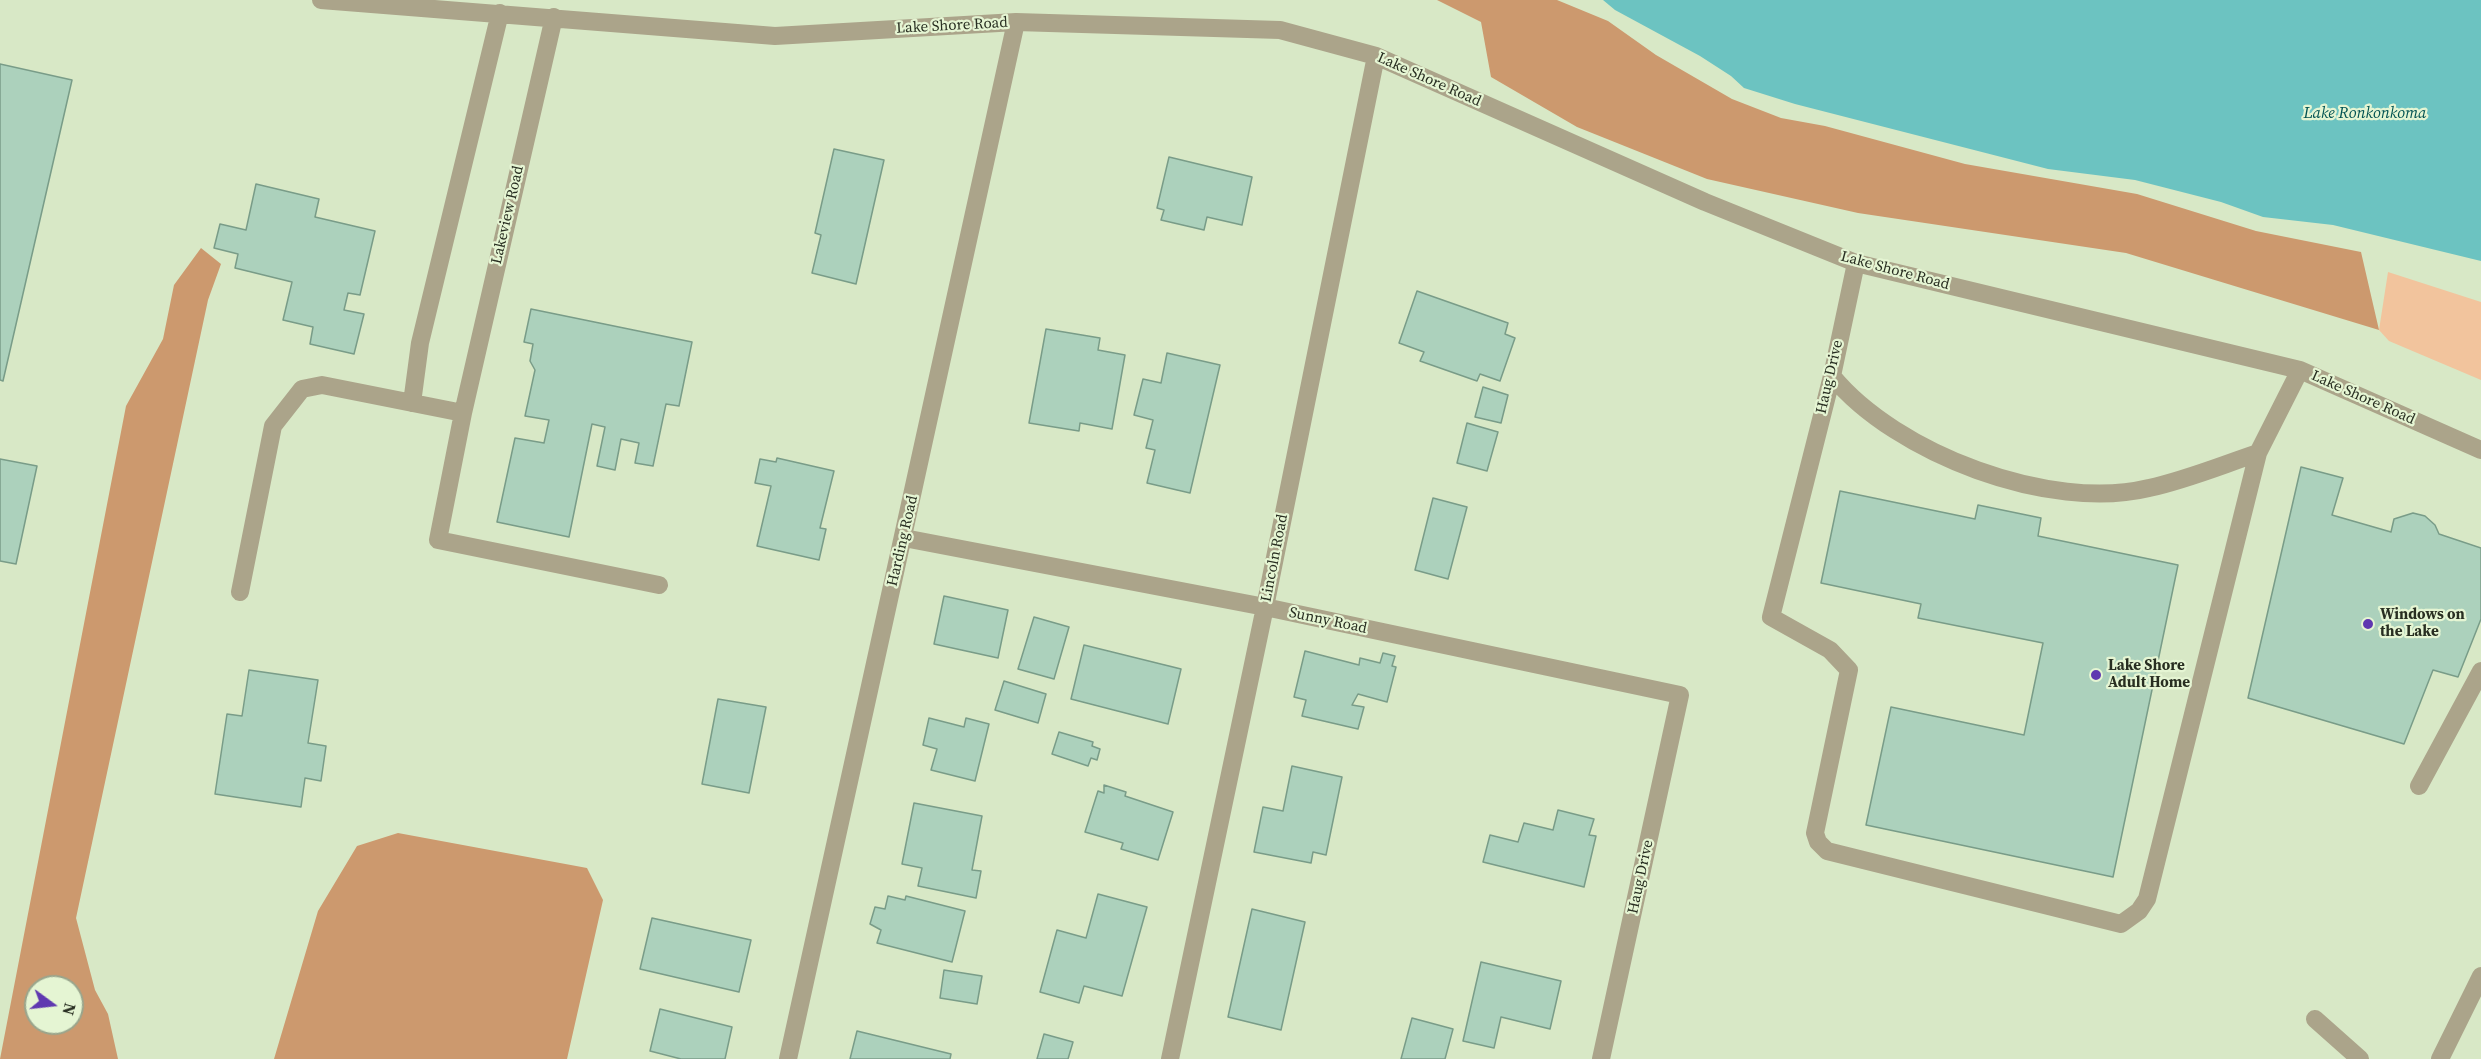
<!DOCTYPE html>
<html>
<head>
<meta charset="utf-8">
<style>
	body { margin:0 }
	#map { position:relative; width:2481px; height:1059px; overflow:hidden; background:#d8e8c6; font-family:"Source Serif 4",serif }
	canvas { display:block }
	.north { position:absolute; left:24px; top:975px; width:60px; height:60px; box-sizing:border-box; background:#e5f5d3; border:2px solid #99a58c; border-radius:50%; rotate:105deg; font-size:16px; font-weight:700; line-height:24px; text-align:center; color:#282e21 }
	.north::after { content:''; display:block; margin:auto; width:21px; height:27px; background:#5f38b0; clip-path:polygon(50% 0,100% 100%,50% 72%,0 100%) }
</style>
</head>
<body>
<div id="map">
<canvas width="2481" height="1059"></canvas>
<div class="north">N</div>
</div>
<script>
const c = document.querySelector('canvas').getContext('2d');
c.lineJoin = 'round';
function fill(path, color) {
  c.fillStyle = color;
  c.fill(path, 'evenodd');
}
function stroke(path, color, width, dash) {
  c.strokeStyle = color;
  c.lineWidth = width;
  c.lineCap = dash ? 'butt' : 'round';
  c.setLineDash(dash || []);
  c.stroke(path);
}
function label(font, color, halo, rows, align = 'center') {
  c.font = font + ' "Source Serif 4",serif';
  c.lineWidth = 4.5;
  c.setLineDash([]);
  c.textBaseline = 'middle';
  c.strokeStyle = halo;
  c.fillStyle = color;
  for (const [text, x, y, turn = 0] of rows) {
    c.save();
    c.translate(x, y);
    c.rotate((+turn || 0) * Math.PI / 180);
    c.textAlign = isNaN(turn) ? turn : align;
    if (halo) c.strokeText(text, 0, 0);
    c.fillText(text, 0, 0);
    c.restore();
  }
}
fill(new Path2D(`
	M 2388,272 L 2481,302 L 2481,380 L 2389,341 L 2379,330 Z`), '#f2c49d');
fill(new Path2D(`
	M 1437,0 L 1557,0 L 1608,21 L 1656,55 L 1732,99 L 1781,118 L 1825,126 L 1965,164 L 2137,194 L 2256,231 L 2361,252 L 2379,330 L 2126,253 L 1858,213 L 1707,179 L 1577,127 L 1491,77 L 1481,22 Z
	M 201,248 L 221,264 L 208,300 L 76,918 L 95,990 L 108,1014 L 118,1059 L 0,1059 L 126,406 L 163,339 L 174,285 ZM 36,987 L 72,987 L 72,1023 L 36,1023 Z
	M 398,833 L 587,868 L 603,900 L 567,1059 L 274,1059 L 318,911 L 357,846 Z`), '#cc996e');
fill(new Path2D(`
	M 1603,0 L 2481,0 L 2481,261 L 2333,225 L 2263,217 L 2221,202 L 2135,180 L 2048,169 L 1795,104 L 1744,88 L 1731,76 L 1700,56 L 1615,10 Z`), '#6cc3c1');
const building = new Path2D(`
	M 0,64 L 72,80 L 3,381 L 0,380 Z
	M 834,149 L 884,160 L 856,284 L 812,273 L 821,235 L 815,233 Z
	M 1169,157 L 1252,177 L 1242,225 L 1207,217 L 1204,230 L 1161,220 L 1164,210 L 1157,208 Z
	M 256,184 L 319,199 L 315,217 L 375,231 L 360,295 L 348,293 L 344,310 L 364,314 L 354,354 L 310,344 L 313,327 L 283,320 L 292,282 L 235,268 L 238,254 L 214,248 L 220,224 L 246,230 Z
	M 1417,291 L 1508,323 L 1505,334 L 1515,338 L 1500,381 L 1480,374 L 1477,381 L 1420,361 L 1424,352 L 1399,343 Z
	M 531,309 L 692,342 L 679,406 L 666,404 L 653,466 L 635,463 L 639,443 L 621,439 L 615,470 L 597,466 L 605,427 L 592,424 L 569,537 L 497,522 L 515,438 L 544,443 L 549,420 L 525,416 L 535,370 L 530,361 L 533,344 L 524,342 Z
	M 1046,329 L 1100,338 L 1098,350 L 1125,355 L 1112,429 L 1080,423 L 1079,431 L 1029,423 Z
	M 1167,353 L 1220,365 L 1190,493 L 1147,483 L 1155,450 L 1146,448 L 1153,420 L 1134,415 L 1143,379 L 1161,383 Z
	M 1483,387 L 1508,395 L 1501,423 L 1475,417 Z
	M 1467,423 L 1498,432 L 1487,471 L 1457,463 Z
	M 777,458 L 834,471 L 820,528 L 826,529 L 819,560 L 757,546 L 771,486 L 755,483 L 760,459 L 776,462 Z
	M 0,459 L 37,466 L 16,564 L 0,561 Z
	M 2301,467 L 2343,478 L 2332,515 L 2391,532 L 2394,519 L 2413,513 L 2425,516 L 2435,525 L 2439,534 L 2481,548 L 2481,619 L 2458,677 L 2433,670 L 2404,744 L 2248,698 Z
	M 1840,491 L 1975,519 L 1978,505 L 2041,518 L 2038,536 L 2178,565 L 2113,877 L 1866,825 L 1891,707 L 2024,735 L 2043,643 L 1918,618 L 1921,604 L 1821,583 Z
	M 1433,498 L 1467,507 L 1448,579 L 1415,570 Z
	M 944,596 L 1008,610 L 998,658 L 934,644 Z
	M 1034,617 L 1069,627 L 1054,679 L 1018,669 Z
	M 1084,645 L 1181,669 L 1168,724 L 1071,699 Z
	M 1305,651 L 1359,665 L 1360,658 L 1380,663 L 1383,653 L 1395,656 L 1392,666 L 1396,667 L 1387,702 L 1358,694 L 1352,705 L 1364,707 L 1358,729 L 1302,716 L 1306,700 L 1294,697 Z
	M 249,670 L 318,680 L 308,743 L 326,746 L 321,781 L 305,778 L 301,807 L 215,794 L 227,714 L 242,716 Z
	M 1004,681 L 1046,694 L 1038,723 L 995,710 Z
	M 718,699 L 766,707 L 749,793 L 702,784 Z
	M 929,718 L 964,727 L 966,718 L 989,724 L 975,781 L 931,770 L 937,749 L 923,745 Z
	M 1059,732 L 1093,742 L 1092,746 L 1100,749 L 1097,760 L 1091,758 L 1088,766 L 1052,754 Z
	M 1292,766 L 1342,777 L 1326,855 L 1313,852 L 1311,863 L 1254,852 L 1263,807 L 1283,811 Z
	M 1104,785 L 1126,792 L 1125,796 L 1173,812 L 1158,860 L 1121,849 L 1123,843 L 1085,832 L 1098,791 L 1104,793 Z
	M 914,803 L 982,816 L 972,870 L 981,871 L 976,898 L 918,886 L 922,868 L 902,864 Z
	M 1558,810 L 1594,819 L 1589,835 L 1596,836 L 1584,887 L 1483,862 L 1490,835 L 1518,842 L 1524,823 L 1553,830 Z
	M 1098,894 L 1147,907 L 1122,996 L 1084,986 L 1079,1003 L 1040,992 L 1057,930 L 1086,938 Z
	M 888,896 L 905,900 L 906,896 L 965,911 L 952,962 L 877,943 L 881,930 L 870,924 L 875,907 L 885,909 Z
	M 1252,909 L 1305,922 L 1281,1030 L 1228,1017 Z
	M 652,918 L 751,940 L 739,992 L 640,969 Z
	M 1481,962 L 1561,981 L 1550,1029 L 1501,1017 L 1494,1048 L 1463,1041 Z
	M 944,970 L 982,976 L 977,1004 L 940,998 Z
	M 660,1009 L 732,1027 L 725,1059 L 681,1059 L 650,1051 Z
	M 1412,1018 L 1453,1029 L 1445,1059 L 1401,1059 Z
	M 857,1031 L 951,1054 L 950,1059 L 850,1059 Z
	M 1044,1034 L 1073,1042 L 1068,1059 L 1037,1059 Z`);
fill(building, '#acd1bc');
stroke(building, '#799c88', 1.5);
stroke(new Path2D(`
	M 321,0 L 775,36 L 1016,22 L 1280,30 L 1376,56 L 1705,202 L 1856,263 L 2300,370 L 2481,450
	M 554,17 L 463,413 L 438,540 L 659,585
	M 1856,263 L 1832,376 L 1771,617 L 1830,650 L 1849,670 L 1815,833 L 1818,842 L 1827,851 L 2121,924 L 2139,911 L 2147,899 L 2258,453 L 2300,370
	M 1832,376 C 1896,454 2050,512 2149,488 C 2186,480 2222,465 2258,453
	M 412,403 L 420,343 L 500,13
	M 904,538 L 1265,607 L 1680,695 L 1601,1059
	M 240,592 L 273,426 L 302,389 L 322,385 L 463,413
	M 2419,786 L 2481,671
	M 2315,1019 L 2360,1059
	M 788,1059 L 1016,22
	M 1170,1059 L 1265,607 L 1376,56
	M 2440,1059 L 2481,976`), '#aba48a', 18);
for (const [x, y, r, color] of [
	[2368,624,6,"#5f38b0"],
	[2096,675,6,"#5f38b0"]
]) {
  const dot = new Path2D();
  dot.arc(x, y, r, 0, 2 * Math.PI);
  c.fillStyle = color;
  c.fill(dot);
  stroke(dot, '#e5f5d3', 2);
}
label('15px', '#282e21', '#e5f5d3', [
	["Lake Shore Road",952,26,-3],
	["Lake Shore Road",1429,80,24],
	["Lakeview Road",508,215,-77],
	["Lake Shore Road",1895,271,15],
	["Haug Drive",1830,377,-77],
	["Lake Shore Road",2363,398,24],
	["Harding Road",903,541,-77],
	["Lincoln Road",1275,558,-79],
	["Sunny Road",1328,621,12],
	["Haug Drive",1641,877,-78]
]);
label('bold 15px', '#282e21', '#e5f5d3', [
	["Windows on",2380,615],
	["the Lake",2380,632],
	["Lake Shore",2108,666],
	["Adult Home",2108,683]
], 'left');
label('italic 16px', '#005252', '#e5f5d3', [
	["Lake Ronkonkoma",2365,114]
]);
</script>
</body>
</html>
